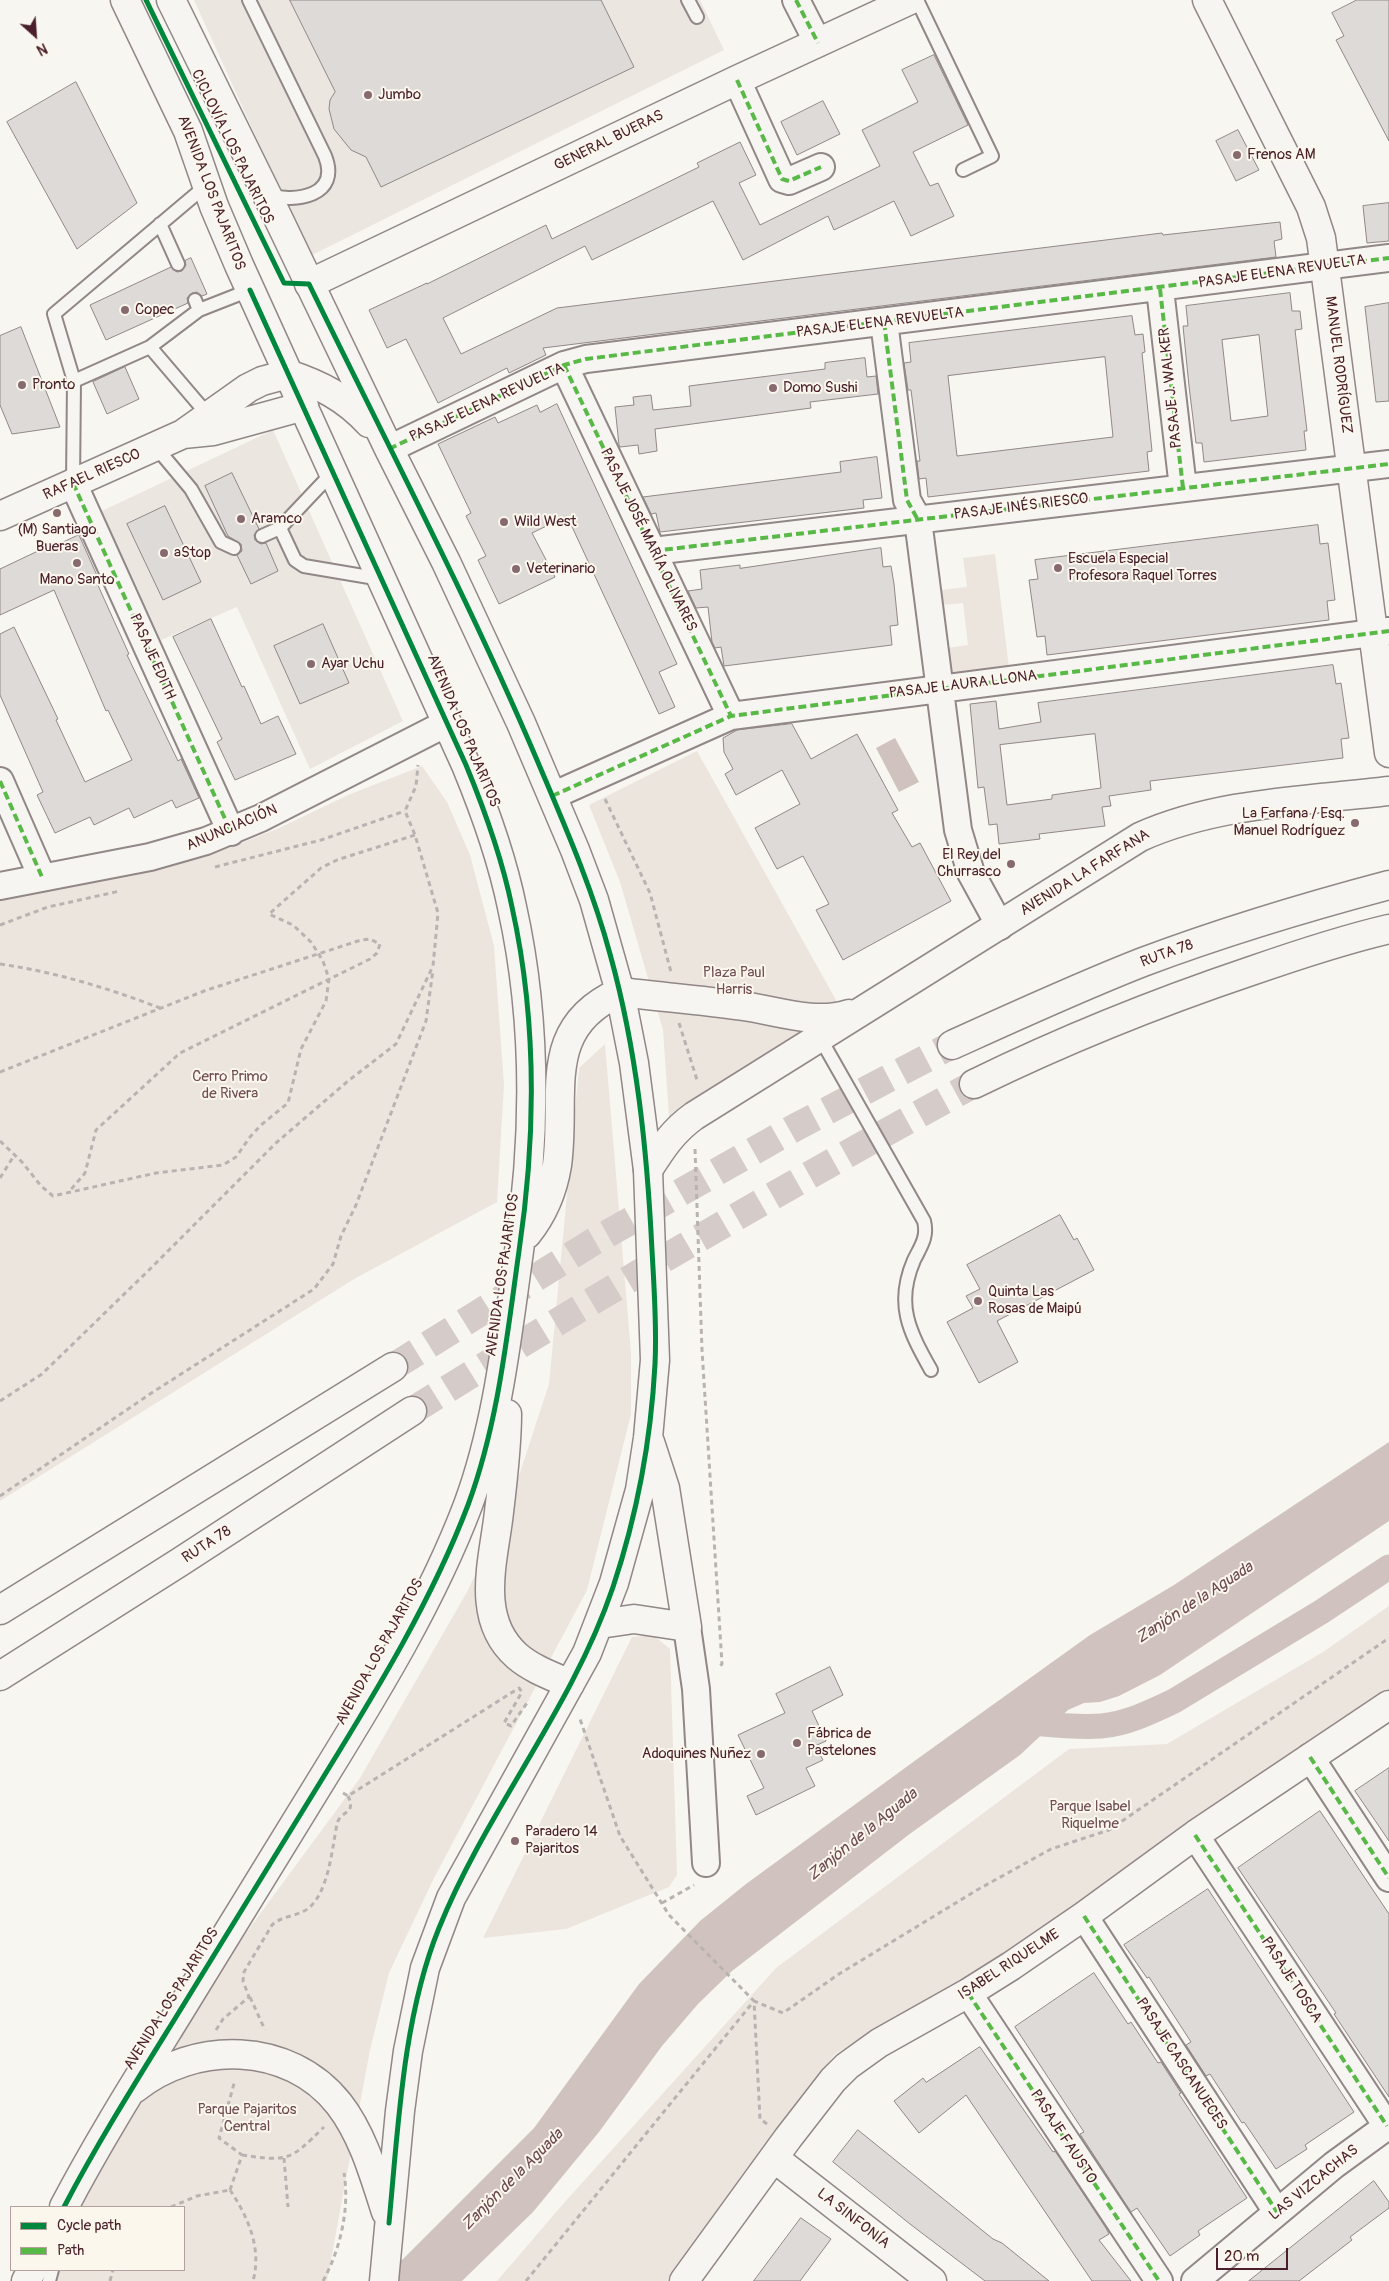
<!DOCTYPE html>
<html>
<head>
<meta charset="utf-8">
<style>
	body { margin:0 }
	#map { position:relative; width:1389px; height:2281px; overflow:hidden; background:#f8f6f0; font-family:Pangolin,sans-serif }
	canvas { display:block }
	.legend { position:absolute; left:10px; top:2206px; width:175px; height:65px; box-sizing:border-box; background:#fbf7ec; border:1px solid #b4a19f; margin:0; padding:6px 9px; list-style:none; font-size:15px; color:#4a1f2b }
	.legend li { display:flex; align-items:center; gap:10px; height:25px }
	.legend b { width:25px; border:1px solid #b4a19f }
	.north { position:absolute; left:10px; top:10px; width:50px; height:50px; -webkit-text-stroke:4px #fbf7ec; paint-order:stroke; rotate:154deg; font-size:14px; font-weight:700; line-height:20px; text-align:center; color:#4a1f2b }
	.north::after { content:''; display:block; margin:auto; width:18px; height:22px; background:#4a1f2b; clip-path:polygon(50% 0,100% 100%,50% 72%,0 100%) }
	.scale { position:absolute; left:1216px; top:2248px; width:72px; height:22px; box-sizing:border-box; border:2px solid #4a1f2b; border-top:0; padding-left:6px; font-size:15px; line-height:18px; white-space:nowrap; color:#4a1f2b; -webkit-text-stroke:4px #fbf7ec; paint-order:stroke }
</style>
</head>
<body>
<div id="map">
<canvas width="1389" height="2281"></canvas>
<ul class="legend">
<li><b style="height:6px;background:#00873e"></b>Cycle path</li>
<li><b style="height:6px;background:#58b947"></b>Path</li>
</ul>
<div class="north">N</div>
<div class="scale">20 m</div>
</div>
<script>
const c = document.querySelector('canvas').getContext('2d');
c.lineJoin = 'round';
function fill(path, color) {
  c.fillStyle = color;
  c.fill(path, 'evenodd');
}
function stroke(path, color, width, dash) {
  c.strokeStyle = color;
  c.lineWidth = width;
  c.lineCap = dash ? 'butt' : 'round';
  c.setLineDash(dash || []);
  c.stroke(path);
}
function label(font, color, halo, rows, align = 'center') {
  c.font = font + ' Pangolin,sans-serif';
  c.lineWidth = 4;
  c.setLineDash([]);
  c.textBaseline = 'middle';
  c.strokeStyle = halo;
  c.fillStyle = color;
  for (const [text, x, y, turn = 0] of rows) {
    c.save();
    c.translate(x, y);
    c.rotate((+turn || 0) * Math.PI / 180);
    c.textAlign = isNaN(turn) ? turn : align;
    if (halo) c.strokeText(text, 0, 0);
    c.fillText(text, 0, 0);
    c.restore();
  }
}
fill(new Path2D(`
	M 194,0 L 700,0 L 724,50 L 310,256 Z
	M 273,430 L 403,721 L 310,769 L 237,607 L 161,640 L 102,511 Z`), '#ebe6df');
fill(new Path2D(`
	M 995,554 L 1009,668 L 944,676 L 940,649 L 968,645 L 963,603 L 942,605 L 940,590 L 967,587 L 963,558 Z
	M 697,751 L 841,1009 L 670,1131 L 663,1030 L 620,882 L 589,805 Z
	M 422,766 L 447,802 L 470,855 L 494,946 L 504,1085 L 497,1202 L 354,1279 L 0,1501 L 0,900 L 117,877 L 205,857 L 277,829 L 348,795 Z
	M 605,1044 L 631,1353 L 631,1414 L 587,1590 L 434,1878 L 389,1973 L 370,2050 L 327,2281 L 47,2281 L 49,2270 L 184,2270 L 184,2207 L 70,2207 L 171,2035 L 360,1778 L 467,1592 L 511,1500 L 549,1384 L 579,1068 Z
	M 1389,1606 L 1389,1690 L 1066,1915 L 964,1979 L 889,2021 L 835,2054 L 805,2092 L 667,2281 L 497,2281 L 563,2204 L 776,1968 L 1069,1749 L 1167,1744 L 1323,1652 Z
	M 653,1635 L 670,1649 L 677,1875 L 669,1887 L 566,1929 L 483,1938 L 632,1637 Z`), '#ece5de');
fill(new Path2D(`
	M 895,738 L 919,782 L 899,792 L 876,748 Z
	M 1389,1442 L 1389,1521 L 1160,1675 L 1119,1696 L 1100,1702 L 1084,1703 L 1068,1710 L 1020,1755 L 911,1833 L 732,1971 L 698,2004 L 662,2046 L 599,2132 L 533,2212 L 462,2281 L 381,2281 L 534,2128 L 639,1984 L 700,1921 L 746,1884 L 920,1757 L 1090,1635 L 1174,1585 Z`), '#d0c3bf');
stroke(new Path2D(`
	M 1019,1722 C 1045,1724 1074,1728 1101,1726 C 1126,1724 1151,1712 1174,1701 L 1321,1612 L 1389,1567`), '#d0c3bf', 25);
const building = new Path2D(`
	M 290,0 L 601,0 L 634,67 L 381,187 L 366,157 L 351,150 L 334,129 L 329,109 L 330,100 L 335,92 Z
	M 1357,0 L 1389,0 L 1389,141 L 1336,40 L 1344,36 L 1332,13 Z
	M 934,55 L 968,125 L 913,152 L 930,186 L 938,183 L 954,216 L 911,236 L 894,201 L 834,230 L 828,216 L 743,260 L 713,201 L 592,260 L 585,246 L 443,318 L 461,354 L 557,308 L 1162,233 L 1163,235 L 1280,222 L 1282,239 L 1274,241 L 1276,257 L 543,348 L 546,355 L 509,373 L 507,368 L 438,403 L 406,339 L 387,348 L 369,310 L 427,283 L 427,284 L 546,225 L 552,239 L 699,167 L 697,163 L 740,142 L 756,175 L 739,183 L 760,225 L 880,166 L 862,130 L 918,102 L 902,70 Z
	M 76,82 L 137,203 L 77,249 L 7,122 Z
	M 823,101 L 840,134 L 797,155 L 781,122 Z
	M 1238,130 L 1259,170 L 1236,181 L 1216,141 Z
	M 1389,203 L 1389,241 L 1367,243 L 1363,206 Z
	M 191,258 L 207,294 L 202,296 L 197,292 L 192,293 L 187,298 L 188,303 L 106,340 L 90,305 L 171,267 L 177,272 L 182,271 L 186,265 L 185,261 Z
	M 1290,293 L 1292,311 L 1300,311 L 1302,329 L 1295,330 L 1307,431 L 1304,431 L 1306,450 L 1204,462 L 1202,443 L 1196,443 L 1189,386 L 1183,326 L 1188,326 L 1186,306 ZM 1259,335 L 1268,416 L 1231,421 L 1222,340 Z
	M 1389,303 L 1389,401 L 1376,402 L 1365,307 Z
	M 1132,316 L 1135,335 L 1143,334 L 1145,352 L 1142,353 L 1152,451 L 1147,452 L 1149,471 L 928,497 L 926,478 L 919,479 L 917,461 L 920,461 L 911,390 L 908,390 L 904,363 L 911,362 L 909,343 ZM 1105,357 L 1113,437 L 957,456 L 948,376 Z
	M 21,327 L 60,427 L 12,434 L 0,405 L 0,336 Z
	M 865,358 L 867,377 L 876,376 L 878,394 L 810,402 L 811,408 L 655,429 L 657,451 L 639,454 L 638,445 L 620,447 L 619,445 L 615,407 L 634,405 L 633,397 L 651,395 L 653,410 L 691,406 L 689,386 L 825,369 L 825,363 Z
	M 125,367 L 139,399 L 107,414 L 93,382 Z
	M 557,404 L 677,664 L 659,672 L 675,707 L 659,714 L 567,516 L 532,533 L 555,577 L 499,604 L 478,560 L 486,556 L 466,516 L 471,513 L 438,444 L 495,417 L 498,423 L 537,405 L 540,412 Z
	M 877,457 L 882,498 L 863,500 L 864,508 L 660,532 L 656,513 L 651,514 L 643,497 L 841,472 L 840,462 Z
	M 232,473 L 259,529 L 254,535 L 255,540 L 261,544 L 266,543 L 278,571 L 251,584 L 237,555 L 242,551 L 241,544 L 228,536 L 205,486 Z
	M 165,506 L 201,582 L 163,600 L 127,524 Z
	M 1318,525 L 1320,544 L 1328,543 L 1333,584 L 1335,600 L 1327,601 L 1329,620 L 1047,655 L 1045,636 L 1037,637 L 1029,580 L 1038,579 L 1035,560 Z
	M 79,535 L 99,580 L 96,581 L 129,654 L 127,655 L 178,761 L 181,759 L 199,798 L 176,808 L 172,800 L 134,818 L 129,808 L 94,825 L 90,817 L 55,833 L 37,795 L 43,792 L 0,695 L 0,634 L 14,627 L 58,719 L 56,720 L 85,782 L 132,760 L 108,710 L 106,711 L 54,590 L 0,615 L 0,569 L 40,550 L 41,552 Z
	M 881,548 L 883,567 L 891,566 L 894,584 L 898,625 L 890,626 L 892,645 L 724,666 L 721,647 L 715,648 L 712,642 L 708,607 L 696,608 L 688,591 L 702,589 L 700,570 L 740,565 L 740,568 Z
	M 211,619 L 242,687 L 244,686 L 261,724 L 278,716 L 296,754 L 235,780 L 217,742 L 222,739 L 173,637 Z
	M 323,624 L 349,683 L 300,704 L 274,646 Z
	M 1333,665 L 1336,684 L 1341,683 L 1349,738 L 1341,739 L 1343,758 L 1150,781 L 1151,790 L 1109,796 L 1111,806 L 1102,807 L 1105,826 L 1039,834 L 1040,839 L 999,844 L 997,824 L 989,825 L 984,787 L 978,788 L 970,704 L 996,701 L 999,729 L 1041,722 L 1038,703 ZM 1095,734 L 1101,788 L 1052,795 L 1052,799 L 1007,805 L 1000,745 Z
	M 792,724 L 811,759 L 857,734 L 898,810 L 892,813 L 912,847 L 920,843 L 951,901 L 843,960 L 816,910 L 829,904 L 803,856 L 777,869 L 755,828 L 800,804 L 782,770 L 736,795 L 725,774 L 733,769 L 724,752 L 723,738 L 737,730 Z
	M 1060,1215 L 1074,1240 L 1077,1238 L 1094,1270 L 997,1321 L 1018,1362 L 979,1383 L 947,1322 L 973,1308 L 966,1296 L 980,1289 L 967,1265 Z
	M 830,1667 L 843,1695 L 812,1711 L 826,1741 L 815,1746 L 823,1760 L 806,1768 L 815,1786 L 756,1815 L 747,1796 L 764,1788 L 738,1735 L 785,1713 L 776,1694 Z
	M 1389,1768 L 1389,1841 L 1355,1791 Z
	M 1320,1811 L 1389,1914 L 1389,2097 L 1334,2014 L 1336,2013 L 1238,1868 Z
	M 1208,1889 L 1354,2112 L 1305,2145 L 1307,2149 L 1276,2169 L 1244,2122 L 1242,2123 L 1210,2074 L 1206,2076 L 1186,2045 L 1191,2042 L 1149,1977 L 1147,1978 L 1124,1945 Z
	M 1094,1973 L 1128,2024 L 1131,2022 L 1158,2063 L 1161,2062 L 1181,2093 L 1179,2094 L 1247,2198 L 1198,2231 L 1200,2235 L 1170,2256 L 1137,2208 L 1131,2212 L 1080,2134 L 1084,2132 L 1015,2027 Z
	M 980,2047 L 1053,2152 L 1055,2151 L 1106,2228 L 1109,2234 L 1099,2240 L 1131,2281 L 1092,2281 L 966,2095 L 919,2133 L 894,2101 L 923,2078 L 926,2082 Z
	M 858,2130 L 993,2239 L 1002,2243 L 1049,2281 L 985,2281 L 910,2224 L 833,2162 Z
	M 1374,2181 L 1389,2202 L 1389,2208 L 1350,2237 L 1352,2240 L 1299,2281 L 1249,2281 Z
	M 801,2218 L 831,2239 L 800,2281 L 754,2281 Z`);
fill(building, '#dedad7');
stroke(building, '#918787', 1);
stroke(new Path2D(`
	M 393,1367 L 593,1242 L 796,1127 L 952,1045
	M 412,1411 C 596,1296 783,1188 974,1084`), '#d5cbc9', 28, [28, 14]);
const service = new Path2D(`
	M 249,0 L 325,156 C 341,196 296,203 267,195
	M 688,0 L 697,17
	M 917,0 L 992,156 L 963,170
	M 160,224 L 178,264
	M 199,310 L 250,290
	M 150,347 L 199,310 L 195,300
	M 74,381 L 54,314 L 208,184
	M 155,446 L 191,489 L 221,542 L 234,548
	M 73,483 L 74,381 L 150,347 L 208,415
	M 280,528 L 295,560 L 304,566 L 381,579
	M 262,536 L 280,528 L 333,472
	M 819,1036 L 924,1221 C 928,1237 921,1246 914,1260 C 895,1304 909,1331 931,1370
	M 49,2281 L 52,2270`);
const minor = new Path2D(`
	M 796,0 L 818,43
	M 737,80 L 782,179 L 789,181 L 821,167
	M 1160,289 L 1183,488
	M 884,322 L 907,500 L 918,520 L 958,830 L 971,873 L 1000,926
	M 564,365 L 731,716
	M 389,449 L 564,365 L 586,359 L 1389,258
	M 73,483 L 231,832
	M 653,551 L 1389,464
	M 0,781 L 42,877
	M 552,796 L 731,716 L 1389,631
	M 0,886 L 150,857 L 206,841 L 261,818 L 447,723
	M 687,1627 L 696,1689 L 706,1863
	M 1310,1757 L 1389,1878
	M 1195,1835 L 1387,2126
	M 1084,1916 L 1277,2212
	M 968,1993 L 1159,2281
	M 1195,2281 L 1334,2165 L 1389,2125`);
const tertiary = new Path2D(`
	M 1207,0 L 1301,187 L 1311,207 L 1321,238 L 1389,753
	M 620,992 C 661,997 702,1000 743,1006 C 778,1011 815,1025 849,1014
	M 648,1170 C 662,1148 673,1131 694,1116 L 1140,837 C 1218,802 1306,801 1389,791
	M 774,2158 L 932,2281
	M 684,2281 L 788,2138 L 833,2080 L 847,2066 L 879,2043 L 968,1993 L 1011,1966 L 1084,1916 L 1195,1835 L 1389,1705`);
const secondary = new Path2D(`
	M 309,284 L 737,80 L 910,0
	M 183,434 L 213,431 L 304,406
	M 0,516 L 183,434 L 248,388 L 262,381 L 288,374`);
const primary = new Path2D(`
	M 171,0 L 267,195 L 389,449 L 446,562 L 521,723 L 575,850 L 594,900 L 620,992 L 634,1063 L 648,1170 L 655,1360 L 648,1438 L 640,1490 L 614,1583 L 587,1653 L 451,1898 L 425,1968 L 408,2051 L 400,2111 L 384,2281
	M 288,374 C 321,385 346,398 369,423
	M 527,1234 C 543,1214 553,1190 557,1165 C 567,1095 539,1028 620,992
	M 507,1414 C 507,1446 503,1479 499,1512 C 494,1559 474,1618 517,1656 C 532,1669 552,1676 570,1684
	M 600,1624 L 634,1619 L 687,1627 L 665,1488 L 650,1442
	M 134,2089 C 195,2040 289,2041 339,2104 C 363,2135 374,2175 386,2212
	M 64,2207 C 98,2142 137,2080 176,2017 C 225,1937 275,1857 324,1776 C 377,1690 432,1600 468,1505 C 498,1424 507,1336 519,1251 C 536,1137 537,1020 512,907 C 502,858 485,811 466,765 L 239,265 L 214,206 L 188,131 L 125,0
	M 26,2281 L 32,2270`);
const motorway = new Path2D(`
	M 952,1045 C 1016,1016 1079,987 1143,962 C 1223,932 1306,907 1389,885
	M 974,1084 C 1064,1040 1156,1003 1251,971 C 1297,955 1342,940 1389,929
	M 0,1610 L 393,1367
	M 0,1676 L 180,1562 L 412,1411`);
stroke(service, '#918787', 16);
stroke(minor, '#918787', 30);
stroke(tertiary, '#918787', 31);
stroke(secondary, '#918787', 31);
stroke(primary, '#918787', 31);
stroke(motorway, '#918787', 31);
stroke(new Path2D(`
	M 605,799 L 650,893 L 671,972
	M 215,867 L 321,840 L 405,811
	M 0,925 L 48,907 L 120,891
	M 0,964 C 55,972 108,988 160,1008
	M 679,1023 L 698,1083
	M 0,1072 L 204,991 L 361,940 L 370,939 L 380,944 L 377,953 L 370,959 L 180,1053 L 96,1130 L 85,1173 L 68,1193
	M 0,1141 L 22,1162 L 41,1186 L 53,1196 L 156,1173 L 223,1165 L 236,1157 L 250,1137 L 261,1125 L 288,1103 L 301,1049 L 326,1001 L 329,979 L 323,961 L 311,942 L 293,925 L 269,914 L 321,868 L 337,860 L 415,835
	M 695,1149 L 702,1350 L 722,1664 L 718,1668
	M 0,1178 L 15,1154
	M 0,1401 L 42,1374 L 150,1269 L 276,1143 L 348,1081 L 396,1044 L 433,966 L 438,913 L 415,835 L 405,811 L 416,786 L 418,765
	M 0,1496 L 153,1392 L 314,1289 L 333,1264 L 341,1236 L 356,1205 L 426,1021 L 433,970
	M 343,1793 L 348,1796 L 519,1688 L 522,1692 L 504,1723 L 511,1726 L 529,1700
	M 662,1903 L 694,1885
	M 250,1997 L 265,2030
	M 216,2030 L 223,2019 L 249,1997 L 243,1981 L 244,1972 L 272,1925 C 282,1915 299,1917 310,1907 C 329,1889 332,1849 337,1824 C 340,1810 357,1815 348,1796
	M 767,2124 L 760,2119 L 754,2001 L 783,2013 L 839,1974 L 977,1890 L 1051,1849 L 1109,1830 L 1389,1638
	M 242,2155 C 290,2162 290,2160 324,2127
	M 284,2158 L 288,2207
	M 230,2190 L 242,2155 L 219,2138 L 235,2080
	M 230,2190 C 248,2217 262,2248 253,2281
	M 171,2207 L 197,2196 L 230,2190
	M 110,2281 L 113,2270
	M 323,2281 C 340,2250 350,2209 344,2173
	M 526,2281 L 754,2001 L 669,1915 L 620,1836 L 580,1719`), '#b8b3b1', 3, [5, 4]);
stroke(service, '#f6f5f1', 12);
stroke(minor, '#f6f5f1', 26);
stroke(tertiary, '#f6f5f1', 28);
stroke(secondary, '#f6f5f1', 28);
stroke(primary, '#f6f5f1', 28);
stroke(motorway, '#f6f5f1', 28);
stroke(new Path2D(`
	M 796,0 L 818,43
	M 737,80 L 782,179 L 789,181 L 821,167
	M 1160,289 L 1183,488
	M 884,322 L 907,500 L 918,520
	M 564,365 L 731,716
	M 389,449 L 564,365 L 586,359 L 1389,258
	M 73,483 L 231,832
	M 653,551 L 1389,464
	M 0,781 L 42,877
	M 552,796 L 731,716 L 1389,631
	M 1310,1757 L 1389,1878
	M 1195,1835 L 1387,2126
	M 1084,1916 L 1277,2212
	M 968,1993 L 1159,2281`), '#58b947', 4, [8, 4]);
stroke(new Path2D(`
	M 146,0 L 284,283 L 309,284 C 386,442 468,598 537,760 C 564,824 592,887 610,954 C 637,1051 647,1150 652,1250 C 654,1288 657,1326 655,1364 C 651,1440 637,1515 613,1587 C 572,1709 487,1809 439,1928 C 403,2016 398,2128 389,2223
	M 64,2207 C 98,2142 137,2080 176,2017 C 225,1937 275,1857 324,1776 C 377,1690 432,1600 468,1505 C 498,1424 507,1336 519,1251 C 536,1137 537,1020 512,907 C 502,858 485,811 466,765 L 250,290`), '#00873e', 5);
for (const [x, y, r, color] of [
	[368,95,5,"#876a70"],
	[1237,155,5,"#876a70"],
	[125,310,5,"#876a70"],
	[22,385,5,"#876a70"],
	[773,388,5,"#876a70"],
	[57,513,5,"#876a70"],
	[241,519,5,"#876a70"],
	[504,522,5,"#876a70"],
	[164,553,5,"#876a70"],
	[77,563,5,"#876a70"],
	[1058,568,5,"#876a70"],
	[516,569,5,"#876a70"],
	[311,664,5,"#876a70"],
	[1355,823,5,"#876a70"],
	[1011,864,5,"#876a70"],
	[978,1301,5,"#876a70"],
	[797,1743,5,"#876a70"],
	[761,1754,5,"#876a70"],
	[515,1841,5,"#876a70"]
]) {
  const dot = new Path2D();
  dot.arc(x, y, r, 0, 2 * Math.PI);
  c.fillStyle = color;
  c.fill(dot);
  stroke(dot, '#fbf7ec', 2);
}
label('15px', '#4a1f2b', '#fbf7ec', [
	["Jumbo",378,95],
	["Frenos AM",1247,155],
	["Copec",135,310],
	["Pronto",32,385],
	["Domo Sushi",783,388],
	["Aramco",251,519],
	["Wild West",514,522],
	["(M) Santiago",57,530,"center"],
	["Bueras",57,547,"center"],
	["aStop",174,553],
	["Escuela Especial",1068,559],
	["Profesora Raquel Torres",1068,576],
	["Veterinario",526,569],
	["Mano Santo",77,580,"center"],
	["Ayar Uchu",321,664],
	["La Farfana / Esq.",1345,814,"right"],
	["Manuel Rodríguez",1345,831,"right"],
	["El Rey del",1001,855,"right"],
	["Churrasco",1001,872,"right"],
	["Quinta Las",988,1292],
	["Rosas de Maipú",988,1309],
	["Fábrica de",807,1734],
	["Pastelones",807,1751],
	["Adoquines Nuñez",751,1754,"right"],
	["Paradero 14",525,1832],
	["Pajaritos",525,1849]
], 'left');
label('15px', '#4a1f2b', '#fbf7ec', [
	["GENERAL BUERAS",609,141,-26],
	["CICLOVÍA LOS PAJARITOS",232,147,64],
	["AVENIDA LOS PAJARITOS",211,193,69],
	["PASAJE ELENA REVUELTA",1282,272,-8],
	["PASAJE ELENA REVUELTA",880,323,-7],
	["MANUEL RODRÍGUEZ",1338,365,83],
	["PASAJE J. WALKER",1171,388,-96],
	["PASAJE ELENA REVUELTA",487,403,-25],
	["RAFAEL RIESCO",92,475,-24],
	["PASAJE INÉS RIESCO",1021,507,-7],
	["PASAJE JOSÉ MARÍA OLIVARES",648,540,64],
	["PASAJE EDITH",152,657,66],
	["PASAJE LAURA LLONA",963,685,-7],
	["AVENIDA LOS PAJARITOS",463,731,67],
	["ANUNCIACIÓN",232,828,-23],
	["AVENIDA LA FARFANA",1085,873,-32],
	["RUTA 78",1167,954,-20],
	["AVENIDA LOS PAJARITOS",503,1275,-82],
	["RUTA 78",207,1545,-33],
	["AVENIDA LOS PAJARITOS",380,1652,-61],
	["ISABEL RIQUELME",1009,1965,-33],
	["PASAJE TOSCA",1291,1980,57],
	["AVENIDA LOS PAJARITOS",172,1999,-58],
	["PASAJE CASCANUECES",1181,2064,57],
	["PASAJE FAUSTO",1063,2137,57],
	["LAS VIZCACHAS",1314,2183,-39],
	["LA SINFONÍA",853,2219,38]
]);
label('15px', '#704d54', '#fbf7ec', [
	["Plaza Paul",734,973],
	["Harris",734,990],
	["Cerro Primo",230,1077],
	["de Rivera",230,1094],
	["Parque Isabel",1090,1807],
	["Riquelme",1090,1824],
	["Parque Pajaritos",247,2110],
	["Central",247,2127]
]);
label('italic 16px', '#6d4a51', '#fbf7ec', [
	["Zanjón de la Aguada",1195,1603,-33],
	["Zanjón de la Aguada",863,1835,-39],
	["Zanjón de la Aguada",513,2180,-45]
]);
</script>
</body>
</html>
